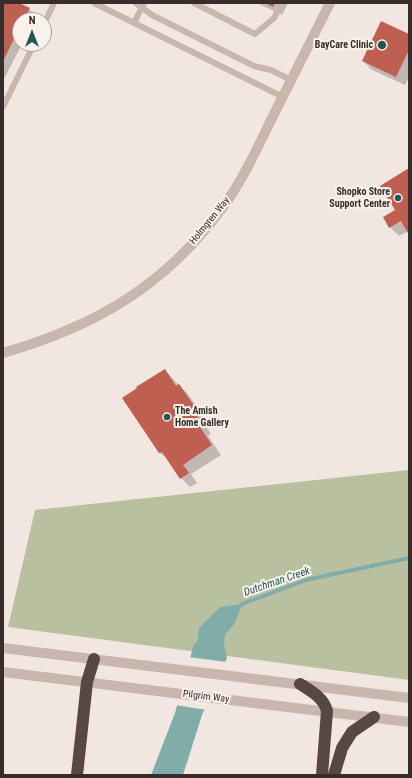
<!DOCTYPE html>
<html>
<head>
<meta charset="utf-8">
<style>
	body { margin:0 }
	#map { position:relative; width:412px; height:778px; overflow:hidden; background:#f2e7e0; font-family:"Roboto Condensed",sans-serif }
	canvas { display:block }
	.frame { position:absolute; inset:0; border:4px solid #382d2b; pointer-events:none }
	.north { position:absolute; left:12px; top:12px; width:40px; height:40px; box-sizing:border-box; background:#f9f2ec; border:1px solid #aca39f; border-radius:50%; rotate:0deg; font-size:11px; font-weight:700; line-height:16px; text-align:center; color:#382d2b }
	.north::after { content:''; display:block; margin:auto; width:14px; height:18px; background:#225755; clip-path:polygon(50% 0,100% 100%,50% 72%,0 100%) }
</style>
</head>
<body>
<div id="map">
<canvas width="412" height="778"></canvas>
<div class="frame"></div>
<div class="north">N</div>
</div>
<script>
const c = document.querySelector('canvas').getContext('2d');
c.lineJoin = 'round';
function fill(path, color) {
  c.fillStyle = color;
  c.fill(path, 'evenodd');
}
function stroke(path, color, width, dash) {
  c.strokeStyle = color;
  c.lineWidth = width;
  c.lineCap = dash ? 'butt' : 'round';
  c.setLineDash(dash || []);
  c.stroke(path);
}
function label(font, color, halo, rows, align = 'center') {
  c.font = font + ' "Roboto Condensed",sans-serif';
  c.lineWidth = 4;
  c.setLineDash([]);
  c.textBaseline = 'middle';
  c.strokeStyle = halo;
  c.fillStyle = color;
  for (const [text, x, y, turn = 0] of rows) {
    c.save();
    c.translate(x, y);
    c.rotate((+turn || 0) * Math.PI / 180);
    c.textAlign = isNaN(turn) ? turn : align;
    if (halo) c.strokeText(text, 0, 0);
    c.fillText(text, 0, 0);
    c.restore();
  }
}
fill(new Path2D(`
	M 409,470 L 409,680 L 8,627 L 35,510 Z`), '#b9c0a0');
fill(new Path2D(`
	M 242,604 L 235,623 L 225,635 L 224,644 L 227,658 L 202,715 L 183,775 L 151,775 L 175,713 L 194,644 L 197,642 L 199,628 L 220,607 Z`), '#80adaa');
fill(new Path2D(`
	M 188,657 L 227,662 L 207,710 L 175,705 Z`), '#f2e7e0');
fill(new Path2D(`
	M 3,3 L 17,3 L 29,9 L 36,16 L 34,20 L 20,20 L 20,44 L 22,44 L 3,81 Z
	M 257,3 L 288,3 L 282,15 Z
	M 409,35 L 409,77 L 405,85 L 372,70 L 363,61 Z
	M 409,169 L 409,233 L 408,231 L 399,236 L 390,227 Z
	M 165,371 L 188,394 L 203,416 L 201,418 L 211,434 L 208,436 L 221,455 L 191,474 L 197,483 L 190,487 L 181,478 L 170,461 L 160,453 L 124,398 Z`), '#0003');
stroke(new Path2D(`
	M 238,608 L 242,604 L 306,580 L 409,558`), '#80adaa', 4);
fill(new Path2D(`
	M 3,3 L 19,3 L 30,8 L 24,20 L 20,20 L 20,27 L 3,61 Z
	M 265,3 L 275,3 L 273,7 Z
	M 381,21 L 409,34 L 409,50 L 396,77 L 362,61 Z
	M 409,168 L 409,235 L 401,221 L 389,228 L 383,217 L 395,210 L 380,186 Z
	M 165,369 L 176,386 L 179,384 L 195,407 L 192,409 L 203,425 L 200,427 L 212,445 L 183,465 L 189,473 L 180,479 L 162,452 L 159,453 L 122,398 L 137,388 L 136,387 Z`), '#bf5f51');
stroke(new Path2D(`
	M 94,3 L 283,97
	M 136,3 L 152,15 L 254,66 L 271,70 L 291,80
	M 194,3 L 255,34 L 274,18 L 282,3
	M 134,23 L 144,3
	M 44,24 L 54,3
	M 3,107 L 34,44`), '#c9b6ac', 6);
stroke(new Path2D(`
	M 3,353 C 96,326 165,286 223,207 C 242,181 256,151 270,122 C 290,83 310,43 330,3
	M 3,648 L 409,698
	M 3,672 L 409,722`), '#c9b6ac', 10);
stroke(new Path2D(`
	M 300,684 C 311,691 324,698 327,711 L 322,775
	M 77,775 L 87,682 L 94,659
	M 334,775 L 342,748 L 352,732 L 374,717`), '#584742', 12);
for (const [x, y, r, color] of [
	[382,45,5,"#225755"],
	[398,198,4,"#225755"],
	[167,417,4,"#225755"]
]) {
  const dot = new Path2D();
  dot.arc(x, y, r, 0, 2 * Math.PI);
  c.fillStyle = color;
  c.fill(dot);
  stroke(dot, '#f9f2ec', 1.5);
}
label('bold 10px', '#382d2b', '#f9f2ec', [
	["BayCare Clinic",373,45],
	["Shopko Store",390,192],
	["Support Center",390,204],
	["The Amish",175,411,"left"],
	["Home Gallery",175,423,"left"]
], 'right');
label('10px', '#382d2b', '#f9f2ec', [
	["Holmgren Way",210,221,-51],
	["Pilgrim Way",206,697,7]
]);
label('italic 11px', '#225755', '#f9f2ec', [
	["Dutchman Creek",277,582,-19]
]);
</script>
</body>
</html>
